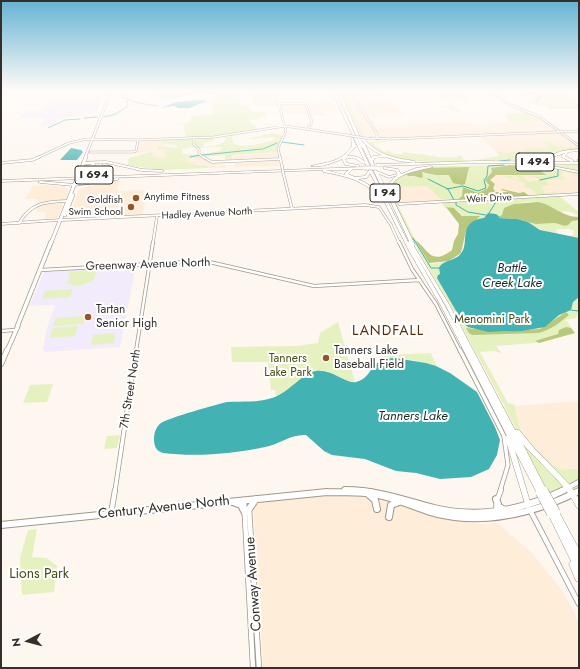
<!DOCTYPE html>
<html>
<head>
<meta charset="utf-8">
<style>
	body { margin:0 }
	#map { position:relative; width:580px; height:669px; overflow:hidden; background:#fef7ef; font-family:Jost,sans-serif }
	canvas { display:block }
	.frame { position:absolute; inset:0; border:2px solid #342f2a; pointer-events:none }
	.north { position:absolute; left:8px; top:621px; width:40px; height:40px; -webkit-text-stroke:3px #fff; paint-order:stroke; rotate:264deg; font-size:11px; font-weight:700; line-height:16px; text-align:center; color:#342f2a }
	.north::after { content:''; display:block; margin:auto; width:14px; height:18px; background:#342f2a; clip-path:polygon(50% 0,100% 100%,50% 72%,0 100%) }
</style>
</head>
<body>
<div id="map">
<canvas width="580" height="669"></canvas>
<div class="frame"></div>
<div class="north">N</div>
</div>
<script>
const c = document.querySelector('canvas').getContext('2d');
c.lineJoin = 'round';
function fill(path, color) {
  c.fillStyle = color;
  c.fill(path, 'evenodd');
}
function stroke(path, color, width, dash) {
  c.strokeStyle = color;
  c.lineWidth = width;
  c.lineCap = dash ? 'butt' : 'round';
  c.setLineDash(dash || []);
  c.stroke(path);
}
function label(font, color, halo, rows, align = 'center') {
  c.font = font + ' Jost,sans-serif';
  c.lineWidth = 4;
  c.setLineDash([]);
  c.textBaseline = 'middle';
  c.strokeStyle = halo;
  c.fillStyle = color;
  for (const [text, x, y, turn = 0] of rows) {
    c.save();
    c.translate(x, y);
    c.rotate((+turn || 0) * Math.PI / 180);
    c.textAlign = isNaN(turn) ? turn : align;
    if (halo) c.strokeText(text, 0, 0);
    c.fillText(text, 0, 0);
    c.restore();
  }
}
fill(new Path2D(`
	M 339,91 L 350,91 L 376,137 L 361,136 Z
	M 351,91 L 368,91 L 361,94 L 370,96 L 373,93 L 372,91 L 382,91 L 385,96 L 372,97 L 393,100 L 404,116 L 368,117 L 355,94 Z
	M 333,102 L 338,111 L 325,111 L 326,116 L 311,116 L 306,103 Z
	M 304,103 L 308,113 L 282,114 L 279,104 Z
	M 534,120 L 542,120 L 558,131 L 385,139 L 379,138 L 373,126 L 469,122 L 473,126 Z
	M 560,133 L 579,147 L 529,161 L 505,161 L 481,137 Z
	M 160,140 L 167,149 L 167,155 L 163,158 L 152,156 L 153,152 L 143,152 L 134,155 L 139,141 Z
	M 277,152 L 279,158 L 277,159 L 232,161 L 232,155 Z
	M 186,158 L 203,158 L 210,162 L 225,162 L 225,168 L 209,168 L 206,165 L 190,163 L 186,161 Z
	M 278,160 L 281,166 L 235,167 L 235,161 Z
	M 529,164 L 556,167 L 579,173 L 579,194 L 394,204 L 389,191 L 413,170 L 439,166 Z
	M 116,181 L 120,181 L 117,191 L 145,190 L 142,201 L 145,204 L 142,215 L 68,217 L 79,190 L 85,187 Z
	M 46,185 L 66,187 L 69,190 L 57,218 L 45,220 L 46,212 L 36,212 L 39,201 L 36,199 L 25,199 L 33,186 Z
	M 579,401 L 579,480 L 568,484 L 516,430 L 504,407 Z
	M 351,494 L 375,496 L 447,519 L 479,524 L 497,523 L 532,553 L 561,589 L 568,601 L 579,622 L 579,668 L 263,668 L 253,505 L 256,502 L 300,497 Z`), '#feedd9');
fill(new Path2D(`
	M 103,97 L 96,113 L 59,119 L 56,123 L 49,126 L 40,127 L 45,118 L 19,119 L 24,111 L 42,111 L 44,107 L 49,107 L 54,99 Z
	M 136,266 L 120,347 L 46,352 L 43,350 L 47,328 L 55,305 L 29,306 L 44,272 Z`), '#f1ebfc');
fill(new Path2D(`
	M 165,91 L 238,91 L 241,106 L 247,106 L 250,108 L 249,111 L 265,112 L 266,116 L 249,121 L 259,130 L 226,136 L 186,138 L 183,124 L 191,119 L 192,116 L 214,114 L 210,105 L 213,103 L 214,95 C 198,85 168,109 154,95 Z
	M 253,91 L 274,91 L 278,106 L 255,105 Z
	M 339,91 L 342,91 L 345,96 L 353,97 L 356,101 L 348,102 L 364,136 L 361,136 Z
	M 439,91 L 443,94 L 460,91 L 464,94 L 459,94 L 461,96 L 467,96 L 471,102 L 468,100 L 449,100 L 451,102 L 456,103 L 451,103 L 460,112 L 455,112 L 444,106 L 450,105 L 449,103 L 438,94 L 441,94 Z
	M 519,91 L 556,91 L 579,101 L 579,109 L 549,109 L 548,107 L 537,106 L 526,102 L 533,100 L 532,98 L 518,95 L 522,93 Z
	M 508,113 L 529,113 L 543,120 L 511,122 L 504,116 Z
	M 272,133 L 284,136 L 278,146 L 277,152 L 232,155 L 232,161 L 225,161 L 225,155 L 204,157 L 202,155 L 222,150 L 222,147 L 200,148 L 195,145 L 196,138 L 213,138 L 213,141 L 204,143 L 204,147 C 211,146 219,146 225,141 L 225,137 L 232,136 L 233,143 C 246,150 263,142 275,140 L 273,137 L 243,140 Z
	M 192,138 L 194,147 L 182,149 L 183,154 L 199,155 L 203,158 L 186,158 L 186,161 L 197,165 L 206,165 L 209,168 L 160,170 L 127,165 L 129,157 C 137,157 144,152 153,152 L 152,156 L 163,158 L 167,155 L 164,153 L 167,150 L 158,150 L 158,146 L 177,148 L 177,145 L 162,144 L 163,140 Z
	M 386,141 L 387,142 L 374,143 L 375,146 L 385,152 L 387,150 L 394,154 L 403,154 L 403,151 C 410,155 416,153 422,154 C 433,157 445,158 458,157 L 456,155 L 463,156 L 462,159 L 470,161 L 500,156 L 496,150 L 503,153 L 524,151 L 526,149 L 549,147 L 542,142 C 550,141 551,143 557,146 C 562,148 572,147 577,146 L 579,150 L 566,151 L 534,160 L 424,162 L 395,158 L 382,153 L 364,142 Z
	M 508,165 L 491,168 L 493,172 L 485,180 L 489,186 L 478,193 L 464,187 L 462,196 L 457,200 L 441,199 L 427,186 L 394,187 L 392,194 L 427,262 L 431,264 L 449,261 C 444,267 437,263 440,274 L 437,277 L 447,296 L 579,287 L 579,313 L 576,318 L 565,320 L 569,323 L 568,323 L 575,333 L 534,343 L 496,346 L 502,353 L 494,351 L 480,352 L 508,403 L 515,405 L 515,412 L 522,434 L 552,465 L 563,470 L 579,469 L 579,478 L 567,484 L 531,450 L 520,435 L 453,310 L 419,252 L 389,195 C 388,182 401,174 412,170 C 429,165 449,166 467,166 C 505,165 541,164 579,165 L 579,176 L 563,171 L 561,175 L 565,179 L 548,180 L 546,182 L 550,186 L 541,186 L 545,193 L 553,192 L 553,190 L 557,195 L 532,196 L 537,195 L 530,188 L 525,188 L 524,184 L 526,183 L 501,176 L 513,176 L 512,178 L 519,180 L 520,179 L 515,176 L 525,176 L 523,177 L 529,182 L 540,180 L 535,177 L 527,176 L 545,176 L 546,174 L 531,167 ZM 469,167 L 465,184 L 463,185 L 453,183 L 450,175 L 422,172 L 423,177 C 420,178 413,176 408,176 L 406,174 L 424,168 Z
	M 559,196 L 579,212 L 579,216 L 571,212 L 562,211 L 564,214 C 556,211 551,207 544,204 C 532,198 516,204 505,208 L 502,215 L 499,217 L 496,214 L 491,213 L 484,219 L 478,219 L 479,216 L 463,216 L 456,209 L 447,207 L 446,209 L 441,202 Z
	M 579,220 L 579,238 L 569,236 L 573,235 L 574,231 L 570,229 L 556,229 L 557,233 L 561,235 C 548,233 539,229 528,222 L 539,224 L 555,223 L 565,226 L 572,221 Z
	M 97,269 L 93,281 L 79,286 L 68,284 L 70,272 Z
	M 73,289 L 70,297 L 42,299 L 45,291 Z
	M 85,316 L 83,324 L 53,326 L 56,318 Z
	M 338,322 L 355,382 C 344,382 336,372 325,371 C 304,369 294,390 276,397 L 275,390 L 271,390 L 268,362 L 232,362 L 231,347 L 296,346 L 318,343 L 320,333 Z
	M 78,326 L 75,336 L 49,338 L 53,328 Z
	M 115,333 L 114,343 L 91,345 L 93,335 Z
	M 431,353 L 437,367 C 422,361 403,357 387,359 L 385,355 Z
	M 53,384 L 47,402 L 23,403 L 30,385 Z
	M 120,435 L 117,448 L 104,449 L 107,436 Z
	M 519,437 L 564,486 L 551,493 L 548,492 Z
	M 37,529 L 32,557 L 47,558 L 57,566 L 54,592 L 22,595 L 20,558 L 28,530 Z`), '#e6f1c0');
fill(new Path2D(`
	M 510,165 L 533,167 L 547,175 L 496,175 L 490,180 L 495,184 L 493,188 L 495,191 L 487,197 L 478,196 L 474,199 L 457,200 L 462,196 L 463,187 L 478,193 L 488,188 L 489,185 L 485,180 L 492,172 L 491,168 Z
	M 469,167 L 465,184 L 462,185 L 453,183 L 449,175 L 436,175 L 422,172 L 423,177 L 421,178 L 414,176 L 408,176 L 406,174 L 424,168 Z
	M 502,189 L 519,193 L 524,192 L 529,196 L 489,198 L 496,192 L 509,192 L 501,190 Z
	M 537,202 C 551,203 561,217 579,217 L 579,220 L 572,221 L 568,225 L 565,226 L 555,223 L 536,224 L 517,219 L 497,218 L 502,215 L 504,208 L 514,204 Z
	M 446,207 L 454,208 L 462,216 L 480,216 L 466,231 L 461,253 L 449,261 L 429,263 L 415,240 C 428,248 430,267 452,250 L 454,241 L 458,234 L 459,224 Z
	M 566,312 L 569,315 C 559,323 551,330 538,333 L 472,335 L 469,333 L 466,328 L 500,332 L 540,329 Z
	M 566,327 L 571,328 L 575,333 L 539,343 L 535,341 L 558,334 L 559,330 Z`), '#b9c87d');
fill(new Path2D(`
	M 200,100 L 207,101 L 189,108 L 179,108 L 174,106 L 160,108 L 177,102 Z
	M 71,148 L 81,150 L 83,152 L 77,160 L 60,160 Z
	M 488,213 L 496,214 L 500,217 L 498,218 L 517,219 L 528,222 L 540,230 L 579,238 L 579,297 L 573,302 L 571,310 L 559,315 L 545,327 L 522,331 L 488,332 L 468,327 L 463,323 L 437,278 L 438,275 L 440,274 L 439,268 C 442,260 457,261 462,252 C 469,242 458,221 484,218 Z
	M 395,358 L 426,363 L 436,366 L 450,373 L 477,392 L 495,427 L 500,440 L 497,455 L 489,469 L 471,477 L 440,479 L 416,473 L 396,471 L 365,459 L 332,455 L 324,451 L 306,435 C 291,434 280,444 265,447 C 233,454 195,457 163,453 C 156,451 154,446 154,439 C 154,433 156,427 161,423 C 168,418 218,404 227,402 C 243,401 257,403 272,398 C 289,393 302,373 316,371 C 333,369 345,384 356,382 C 374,378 368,358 395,358 Z`), '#42b2b3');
stroke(new Path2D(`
	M 123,91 L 122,97 L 138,103 L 158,106
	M 532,91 L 542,97 L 535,102
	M 104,117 L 116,114 L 128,106 L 127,99
	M 84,118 L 97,117
	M 48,128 L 65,120 L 80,119
	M 282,142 L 304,145
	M 263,149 L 277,143
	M 202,155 L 262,149
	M 190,157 L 200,155
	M 579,159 L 577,160 L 579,161
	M 500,161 L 510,160
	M 428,179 L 448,189 L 454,200
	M 540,180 L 558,176 L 558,168
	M 447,189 L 463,186 L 478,191 L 486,188 L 484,180 L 487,176 L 488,166 L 504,165
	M 494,197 L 503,195 L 514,197
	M 456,202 L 456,205 L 468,212 L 486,215
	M 489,213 L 496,202 L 495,200
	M 413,238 L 431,268 L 439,268
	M 571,310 L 578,311`), '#42b2b3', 1);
const minorFar4 = new Path2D(`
	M 275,91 L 286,131 L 278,148 L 280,158
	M 350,91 L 377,134 L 377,139
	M 491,91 L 508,104 L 540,117 L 579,146
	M 1,97 L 6,91
	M 278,104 L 305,103 L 312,122 L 308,129
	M 194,138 L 194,145 L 199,149 L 199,154 L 205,158
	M 371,138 L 391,139 L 579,131
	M 90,152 L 133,152 L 136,151 L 138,140
	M 37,158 L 69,143 L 87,139 L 138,140 L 214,137 L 285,126 L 346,135`);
const minorFar3 = new Path2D(`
	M 203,157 L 212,162 L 280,159
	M 280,157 L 282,166
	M 1,163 L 32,160 L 39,157
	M 283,172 L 292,209
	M 399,204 L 579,194
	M 42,221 L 365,205 L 379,207 L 391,225 L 399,243
	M 19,223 C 32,202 45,202 68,201
	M 1,224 L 43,221
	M 153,243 L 157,216`);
const minorFar2 = new Path2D(`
	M 399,242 L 412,269 L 436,304 L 460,351
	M 41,270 L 205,261 L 314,286 L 420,280
	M 1,331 L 15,330
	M 136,351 L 153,242`);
const minorFar1 = new Path2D(`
	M 460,350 L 504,436 L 508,465 L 500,491
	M 115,491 L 136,350`);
const minor = new Path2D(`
	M 244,500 L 253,668
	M 249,508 L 259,668
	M 530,510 L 579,604
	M 496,512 L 497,500 L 501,490
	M 111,514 L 115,490`);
const majorFar4 = new Path2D(`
	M 85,158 L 111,91`);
const majorFar3 = new Path2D(`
	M 79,174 L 86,157
	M 65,215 L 73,195
	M 51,243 L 77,178`);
const majorFar2 = new Path2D(`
	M 17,327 L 51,242
	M 7,351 L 18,326`);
const majorFar1 = new Path2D(`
	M 1,364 L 7,350
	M 345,490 L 367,491
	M 562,491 L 579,482`);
const major = new Path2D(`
	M 345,490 C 376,490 404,500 434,508 C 479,519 523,510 564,490
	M 368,494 L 375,500 L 377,509
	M 496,499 L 499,507 L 505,510
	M 233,502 L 241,505 L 245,513
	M 249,509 L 256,499
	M 389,517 L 391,505 L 399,502
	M 484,517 L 493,516 L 496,512
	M 1,525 L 327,492 C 342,493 358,491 373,494 C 394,497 414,507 434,513 C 485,526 533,514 579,491`);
const highway = new Path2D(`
	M 332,91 L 334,91 L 373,172 L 408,242 L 409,241 L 388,196 L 385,195 L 363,148 L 361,147 L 337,91 L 339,91 L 360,137 L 362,136 C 376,155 394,158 415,161 L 416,162 L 414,163 L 479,161 L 579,162 L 579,164 L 479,163 L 375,166 L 377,171 L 389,176 L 397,174 L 396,171 L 384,169 L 384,167 L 398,169 L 401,174 L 416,168 L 431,166 L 433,167 C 429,168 424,169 420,170 C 410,172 391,177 391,191 C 391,193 391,195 392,197 L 415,245 L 414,246 L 450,306 L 515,430 L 519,430 L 534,448 L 571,486 L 579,499 L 579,509 L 577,508 C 565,483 541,465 523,444 L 547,491 L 546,493 L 543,494 L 542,495 L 540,496 L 538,495 L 515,451 L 531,505 L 530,507 L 528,508 L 526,507 L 505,438 L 506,436 L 507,436 L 441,306 L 409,251 L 370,173 L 367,178 L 358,179 C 369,184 376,189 383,199 L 382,200 L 380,200 C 367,180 344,176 323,172 L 323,170 L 1,182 L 1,180 L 364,167 L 365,167 L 365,169 L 353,169 L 348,174 L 355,177 L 365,176 L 368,171 L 369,171 L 365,163 L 363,164 C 357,159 352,156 345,159 L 347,163 L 359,165 L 359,167 L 345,165 L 342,159 C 333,163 320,168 311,166 C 315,165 320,164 324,163 C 336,161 346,156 352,146 L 351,138 L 352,137 L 353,138 L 356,146 L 352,151 L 347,156 C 354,155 360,157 365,162 ZM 361,139 C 367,147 373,151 382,155 L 373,156 L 371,158 L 365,144 L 363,143 ZM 386,157 L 399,161 L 414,163 L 376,164 L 374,165 L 373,161 L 375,158 ZM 326,170 L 349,170 L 345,173 L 345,175 ZM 379,174 L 389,178 L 398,175 C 392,179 387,185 388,192 ZM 412,248 L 446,306 L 459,332 L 445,306 Z
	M 579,149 L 579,151 L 568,152 L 565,156 L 573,160 L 573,162 L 571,162 L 562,157 L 561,156 L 565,153 L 541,161 L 538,160 L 562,151 Z
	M 106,161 L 142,169 L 162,170 L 164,171 L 162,172 L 142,171 L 106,163 L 104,163 L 110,166 L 108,170 L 94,175 L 92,175 L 92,173 L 106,168 L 106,166 L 102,164 L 104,163 L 95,163 L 95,165 L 88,168 L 83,174 L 80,173 L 86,166 L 92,164 L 82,164 L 82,162 Z
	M 541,164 L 579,171 L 579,173 L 542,166 L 540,165 Z
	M 117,178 L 118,178 L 118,180 L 74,186 L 40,183 L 38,182 L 40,181 L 74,184 Z
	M 556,509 L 558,510 L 579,549 L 579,560 L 578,559 L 579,561 L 579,582 L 576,581 L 569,564 L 571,561 L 548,514 L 549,512 L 551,511 L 553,512 L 554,510 Z`);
stroke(minorFar4, '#a1978a', 2.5);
stroke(minorFar3, '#a1978a', 3);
stroke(minorFar2, '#a1978a', 4);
stroke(minorFar1, '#a1978a', 5);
stroke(minor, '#a1978a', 6);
stroke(majorFar4, '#a1978a', 3);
stroke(majorFar3, '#a1978a', 4);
stroke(majorFar2, '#a1978a', 5);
stroke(majorFar1, '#a1978a', 6);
stroke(major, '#a1978a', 8);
stroke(highway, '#a1978a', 1);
stroke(minorFar4, '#fff', 1.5);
stroke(minorFar3, '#fff', 2);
stroke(minorFar2, '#fff', 2.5);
stroke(minorFar1, '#fff', 3.5);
stroke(minor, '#fff', 4.5);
stroke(majorFar4, '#fff', 2);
stroke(majorFar3, '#fff', 3);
stroke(majorFar2, '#fff', 3.5);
stroke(majorFar1, '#fff', 4.5);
stroke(major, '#fff', 6);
fill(highway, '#fff');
const minorBridgeFar1 = new Path2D(`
	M 346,135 L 372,139`);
const minorBridge = new Path2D(`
	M 282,166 L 283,172`);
const majorBridge = new Path2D(`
	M 77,178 L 79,174`);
const highwayBridgeFar1 = new Path2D(`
	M 364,168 L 377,168`);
const highwayBridge = new Path2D(`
	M 544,491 L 556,512
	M 540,493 L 551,514`);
stroke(minorBridgeFar1, '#a1978a', 2.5, []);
stroke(minorBridge, '#a1978a', 3, []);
stroke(majorBridge, '#a1978a', 4, []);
stroke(highwayBridgeFar1, '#a1978a', 4.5, []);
stroke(highwayBridge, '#a1978a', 9, []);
stroke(minorBridgeFar1, '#fff', 1.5);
stroke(minorBridge, '#fff', 2);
stroke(majorBridge, '#fff', 3);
stroke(highwayBridgeFar1, '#fff', 3.5);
stroke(highwayBridge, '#fff', 8);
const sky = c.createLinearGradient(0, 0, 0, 185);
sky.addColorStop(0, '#65b3d3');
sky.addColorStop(0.49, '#fffbf8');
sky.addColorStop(1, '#fffbf800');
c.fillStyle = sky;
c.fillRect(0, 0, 580, 185);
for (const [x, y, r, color] of [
	[136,198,4,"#995624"],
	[131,207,4,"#995624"],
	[88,317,4,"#995624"],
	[326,358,4,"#995624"]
]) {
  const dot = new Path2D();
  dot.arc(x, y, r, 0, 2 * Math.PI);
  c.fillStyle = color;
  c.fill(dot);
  stroke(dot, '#fff', 1.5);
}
label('10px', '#342f2a', '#fff', [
	["Anytime Fitness",144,198],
	["Goldfish",123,201,"right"],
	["Swim School",123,213,"right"]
], 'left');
label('10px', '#342f2a', '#fff', [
	["Weir Drive",489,199,-3],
	["Hadley Avenue North",207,214,-3]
]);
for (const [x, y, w] of [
	[535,162,38],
	[94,175,38],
	[385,193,30]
]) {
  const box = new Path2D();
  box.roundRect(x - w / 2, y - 9, w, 18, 3);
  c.fillStyle = '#fff';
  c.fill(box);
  stroke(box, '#342f2a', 1);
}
label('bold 11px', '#342f2a', null, [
	["I 494",535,162],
	["I 694",94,175],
	["I 94",385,193]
]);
label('12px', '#342f2a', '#fff', [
	["Greenway Avenue North",148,265,-2],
	["7th Street North",131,389,-81]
]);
label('12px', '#342f2a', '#fff', [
	["Tartan",96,310],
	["Senior High",96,324],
	["Tanners Lake",334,351],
	["Baseball Field",334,365]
], 'left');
label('12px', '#454e16', '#fff', [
	["Menomini Park",492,320],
	["Tanners",288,359],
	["Lake Park",288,373]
]);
label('italic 13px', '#1b2f2f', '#fff', [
	["Battle",512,269],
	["Creek Lake",512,284],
	["Tanners Lake",413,417]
]);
c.letterSpacing = '1px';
label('14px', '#582c07', '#fff', [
	["LANDFALL",388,332]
]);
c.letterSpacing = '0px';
label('14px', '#342f2a', '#fff', [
	["Century Avenue North",164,508,-6],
	["Conway Avenue",254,584,-94]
]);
label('14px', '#454e16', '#fff', [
	["Lions Park",39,575]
]);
</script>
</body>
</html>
